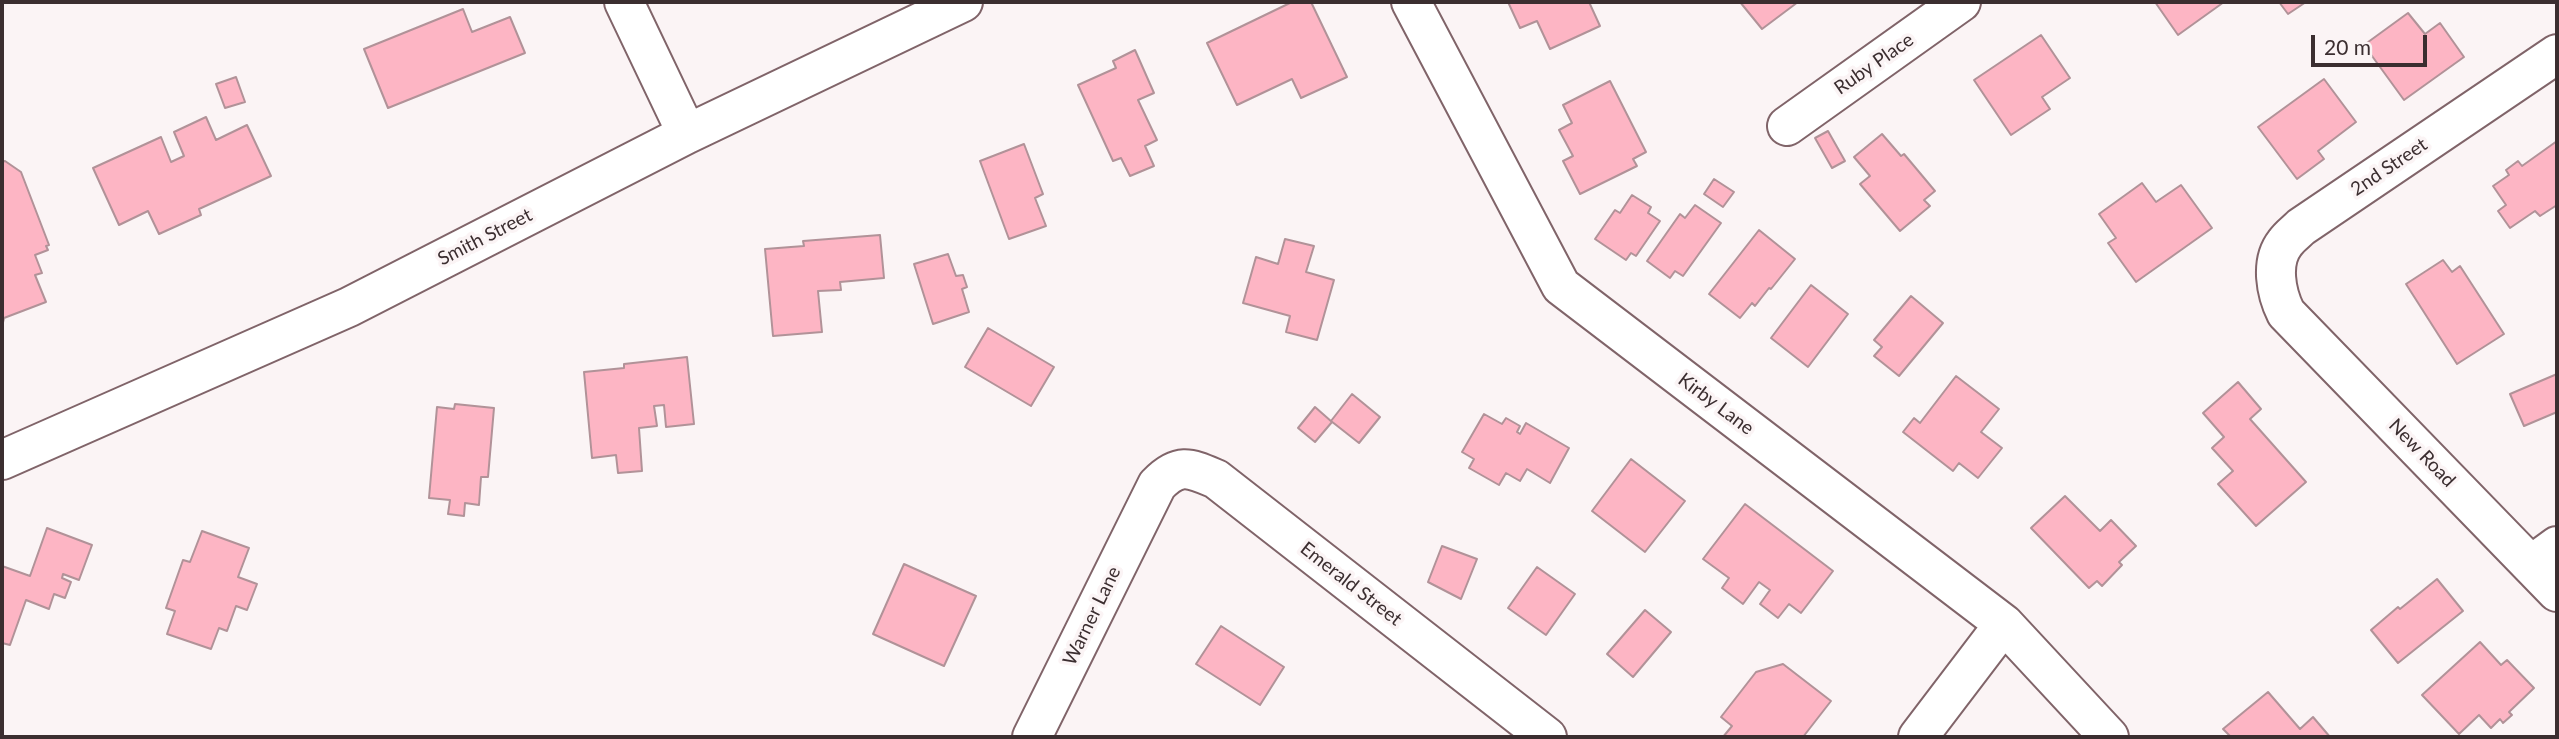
<!DOCTYPE html>
<html>
<head>
<meta charset="utf-8">
<style>
	body { margin:0 }
	#map { position:relative; width:2559px; height:739px; overflow:hidden; background:#fbf4f5; font-family:Lato,sans-serif }
	canvas { display:block }
	.frame { position:absolute; inset:0; border:4px solid #3b2e30; pointer-events:none }
	.scale { position:absolute; left:2311px; top:35px; width:116px; height:32px; box-sizing:border-box; border:4px solid #3b2e30; border-top:0; padding-left:9px; font-size:21px; line-height:24px; white-space:nowrap; color:#3b2e30; -webkit-text-stroke:5px #fbf4f5; paint-order:stroke }
</style>
</head>
<body>
<div id="map">
<canvas width="2559" height="739"></canvas>
<div class="frame"></div>
<div class="scale">20 m</div>
</div>
<script>
const c = document.querySelector('canvas').getContext('2d');
c.lineJoin = 'round';
function fill(path, color) {
  c.fillStyle = color;
  c.fill(path, 'evenodd');
}
function stroke(path, color, width, dash) {
  c.strokeStyle = color;
  c.lineWidth = width;
  c.lineCap = dash ? 'butt' : 'round';
  c.setLineDash(dash || []);
  c.stroke(path);
}
function label(font, color, halo, rows, align = 'center') {
  c.font = font + ' Lato,sans-serif';
  c.lineWidth = 7;
  c.setLineDash([]);
  c.textBaseline = 'middle';
  c.strokeStyle = halo;
  c.fillStyle = color;
  for (const [text, x, y, turn = 0] of rows) {
    c.save();
    c.translate(x, y);
    c.rotate((+turn || 0) * Math.PI / 180);
    c.textAlign = isNaN(turn) ? turn : align;
    if (halo) c.strokeText(text, 0, 0);
    c.fillText(text, 0, 0);
    c.restore();
  }
}
const building = new Path2D(`
	M 1292,2 L 1311,2 L 1347,77 L 1301,98 L 1292,79 L 1237,105 L 1207,43 Z
	M 1508,2 L 1589,2 L 1600,26 L 1550,49 L 1537,21 L 1520,28 Z
	M 1740,2 L 1798,2 L 1762,29 Z
	M 2155,2 L 2224,2 L 2178,35 Z
	M 2279,2 L 2306,2 L 2288,14 Z
	M 463,9 L 472,32 L 510,17 L 525,53 L 388,108 L 364,49 Z
	M 2408,13 L 2425,34 L 2440,23 L 2464,57 L 2404,100 L 2364,45 Z
	M 2041,35 L 2070,78 L 2042,97 L 2050,109 L 2011,135 L 1974,80 Z
	M 1135,50 L 1154,93 L 1138,100 L 1157,140 L 1145,146 L 1154,166 L 1130,176 L 1121,158 L 1113,161 L 1078,85 L 1116,68 L 1113,61 Z
	M 236,77 L 245,102 L 225,108 L 216,84 Z
	M 2324,79 L 2356,122 L 2318,151 L 2324,159 L 2297,179 L 2258,127 Z
	M 1610,81 L 1646,152 L 1633,159 L 1637,166 L 1580,194 L 1563,161 L 1573,156 L 1559,130 L 1572,123 L 1563,105 Z
	M 206,117 L 216,140 L 247,125 L 271,176 L 199,209 L 201,215 L 159,234 L 148,211 L 119,225 L 93,168 L 161,137 L 171,162 L 184,156 L 174,132 Z
	M 1828,131 L 1845,161 L 1832,168 L 1815,138 Z
	M 1882,134 L 1901,156 L 1904,154 L 1935,191 L 1924,200 L 1930,206 L 1900,231 L 1860,184 L 1870,176 L 1854,157 Z
	M 2557,141 L 2557,205 L 2540,216 L 2535,211 L 2510,228 L 2498,211 L 2506,205 L 2493,186 L 2509,175 L 2506,170 L 2518,161 L 2522,166 Z
	M 1024,144 L 1043,194 L 1035,198 L 1046,226 L 1009,239 L 980,161 Z
	M 5,161 L 21,172 L 49,245 L 46,246 L 48,250 L 35,255 L 42,273 L 35,275 L 46,302 L 4,318 L 2,327 L 2,162 Z
	M 1714,179 L 1734,192 L 1723,207 L 1704,194 Z
	M 2142,183 L 2156,202 L 2181,185 L 2212,228 L 2136,282 L 2108,243 L 2116,238 L 2099,214 Z
	M 1632,195 L 1651,207 L 1648,213 L 1660,221 L 1636,256 L 1631,253 L 1626,260 L 1595,239 L 1615,210 L 1620,213 Z
	M 1695,205 L 1721,223 L 1683,276 L 1675,271 L 1670,278 L 1647,261 L 1680,214 L 1685,218 Z
	M 1759,230 L 1795,259 L 1771,289 L 1769,288 L 1755,306 L 1752,303 L 1740,318 L 1709,294 Z
	M 880,235 L 884,278 L 840,282 L 841,290 L 818,291 L 822,332 L 773,336 L 765,249 L 804,246 L 803,241 Z
	M 1285,239 L 1314,246 L 1306,272 L 1334,280 L 1317,340 L 1286,332 L 1290,316 L 1243,303 L 1256,257 L 1278,264 Z
	M 948,254 L 956,276 L 963,275 L 967,287 L 962,289 L 969,312 L 933,324 L 914,264 Z
	M 2443,260 L 2452,272 L 2460,266 L 2504,334 L 2457,364 L 2406,284 Z
	M 1811,285 L 1848,314 L 1808,367 L 1771,338 Z
	M 1911,296 L 1943,323 L 1899,376 L 1874,356 L 1882,347 L 1874,340 Z
	M 988,328 L 1054,367 L 1031,406 L 965,367 Z
	M 687,357 L 694,424 L 666,427 L 664,405 L 654,406 L 657,426 L 639,428 L 642,471 L 618,473 L 616,455 L 592,458 L 584,372 L 624,368 L 624,364 Z
	M 2557,374 L 2557,412 L 2524,426 L 2510,394 Z
	M 1956,376 L 1999,409 L 1981,432 L 2002,448 L 1978,478 L 1959,463 L 1953,471 L 1903,432 L 1914,418 L 1920,423 Z
	M 2238,382 L 2261,409 L 2250,419 L 2306,482 L 2256,526 L 2218,484 L 2233,471 L 2212,448 L 2224,437 L 2203,413 Z
	M 1352,394 L 1380,417 L 1359,443 L 1331,421 Z
	M 455,404 L 494,408 L 488,477 L 481,477 L 479,505 L 465,503 L 464,516 L 448,514 L 450,500 L 429,498 L 437,407 L 454,409 Z
	M 1315,407 L 1332,422 L 1315,442 L 1298,428 Z
	M 1484,414 L 1502,424 L 1506,418 L 1520,426 L 1517,432 L 1520,434 L 1526,423 L 1569,448 L 1550,483 L 1527,469 L 1520,481 L 1506,473 L 1499,485 L 1469,468 L 1474,459 L 1462,452 Z
	M 1631,459 L 1685,501 L 1645,552 L 1592,511 Z
	M 2065,496 L 2100,531 L 2111,520 L 2136,546 L 2119,562 L 2122,565 L 2102,586 L 2097,581 L 2089,588 L 2031,528 Z
	M 1745,504 L 1833,571 L 1801,613 L 1789,604 L 1778,618 L 1760,604 L 1770,590 L 1759,582 L 1743,604 L 1722,588 L 1729,578 L 1703,559 Z
	M 47,528 L 92,545 L 79,580 L 63,574 L 62,578 L 71,582 L 65,598 L 54,594 L 49,609 L 26,600 L 10,645 L 2,643 L 2,566 L 30,576 Z
	M 202,531 L 249,548 L 238,577 L 257,584 L 247,610 L 236,606 L 227,631 L 219,628 L 211,649 L 167,634 L 175,611 L 166,608 L 183,560 L 190,562 Z
	M 1442,546 L 1477,559 L 1461,599 L 1428,582 Z
	M 904,564 L 976,596 L 944,666 L 873,634 Z
	M 1537,567 L 1575,594 L 1546,635 L 1508,608 Z
	M 2437,579 L 2463,611 L 2398,663 L 2371,630 L 2398,607 L 2400,609 Z
	M 1645,610 L 1671,632 L 1633,677 L 1607,654 Z
	M 1221,626 L 1284,667 L 1260,705 L 1196,664 Z
	M 2480,642 L 2501,665 L 2507,660 L 2534,688 L 2509,712 L 2512,715 L 2503,723 L 2500,719 L 2491,728 L 2479,715 L 2459,734 L 2422,695 Z
	M 1783,664 L 1831,701 L 1803,737 L 1723,737 L 1732,726 L 1721,717 L 1756,672 Z
	M 2268,692 L 2300,729 L 2313,717 L 2330,737 L 2231,737 L 2223,729 Z`);
fill(building, '#fdb5c4');
stroke(building, '#b19298', 2);
const minor = new Path2D(`
	M 624,2 L 687,134
	M 1411,2 L 1561,286 L 2004,624 L 2109,737
	M 2557,54 L 2301,227 C 2296,232 2289,237 2285,243 C 2270,262 2276,293 2286,313 L 2557,592
	M 1787,126 L 1961,2
	M 2,460 L 349,307 L 687,134 L 963,2
	M 2531,565 L 2557,546
	M 1032,737 L 1157,485 C 1179,462 1190,468 1216,479 L 1547,737
	M 1918,737 L 2004,624`);
stroke(minor, '#806469', 42);
stroke(minor, '#fff', 38);
label('19px', '#3b2e30', '#fbf4f5', [
	["Ruby Place",1874,64,-35],
	["2nd Street",2389,167,-34],
	["Smith Street",485,237,-27],
	["Kirby Lane",1716,404,37],
	["New Road",2422,453,46],
	["Emerald Street",1351,584,38],
	["Warner Lane",1092,616,-64]
]);
</script>
</body>
</html>
